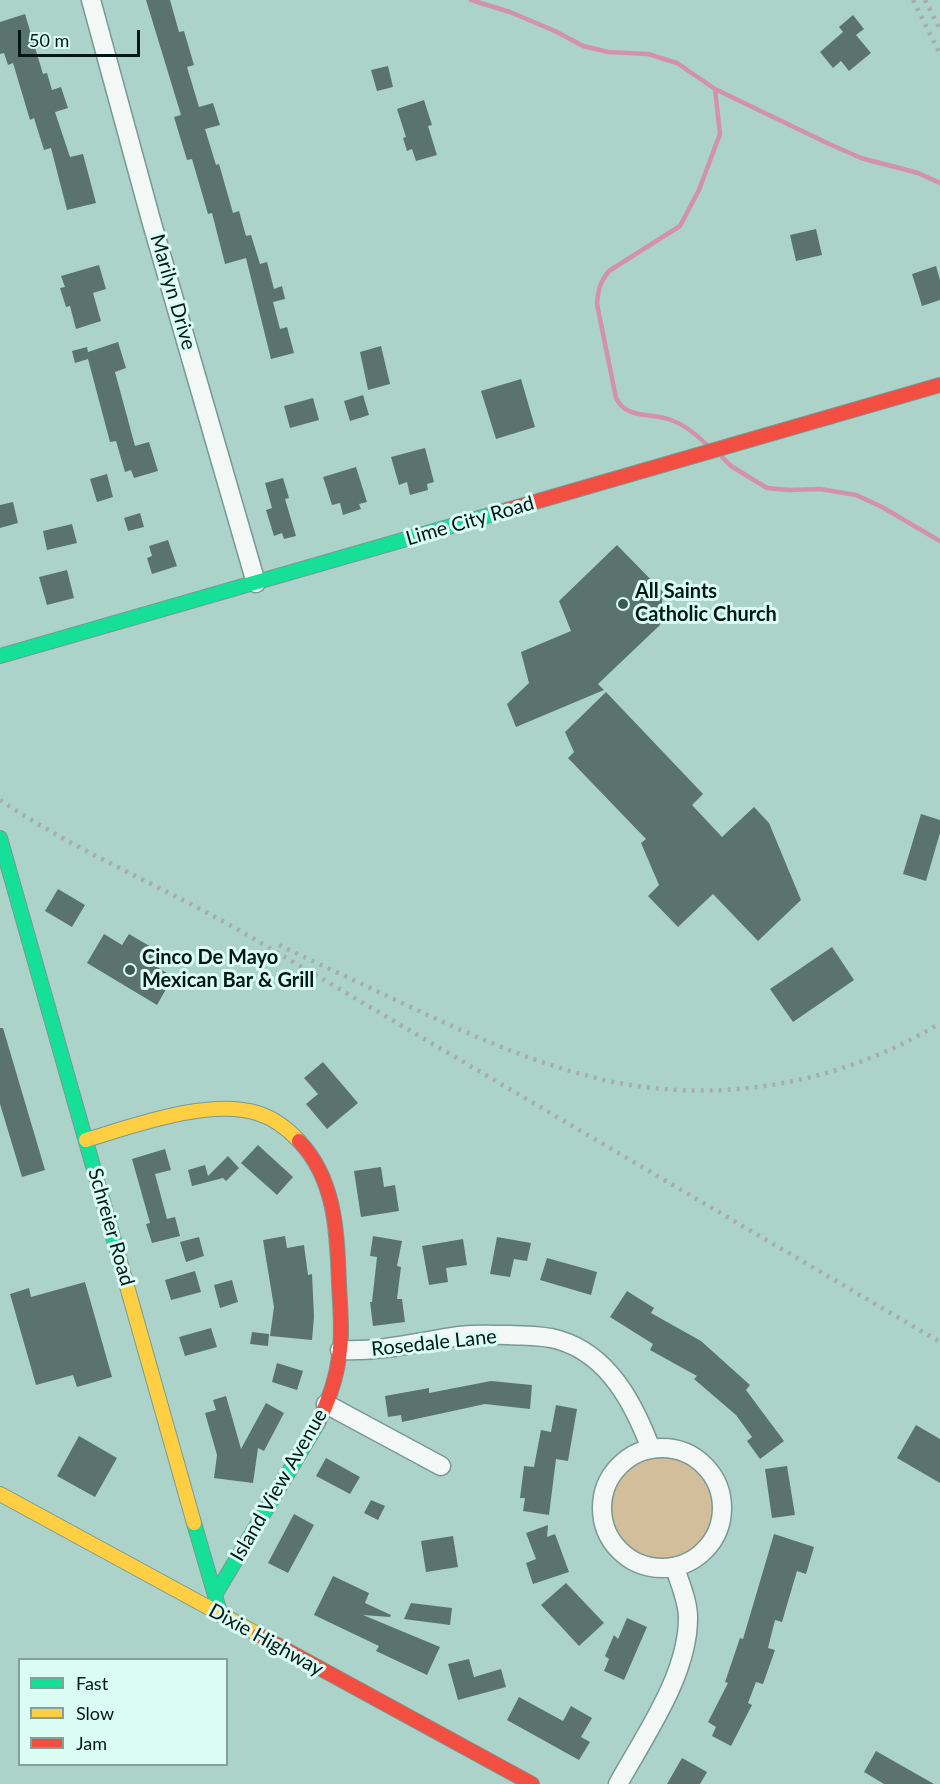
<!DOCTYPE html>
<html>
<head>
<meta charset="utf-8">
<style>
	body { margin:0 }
	#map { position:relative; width:940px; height:1784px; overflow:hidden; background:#acd3ca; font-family:Lato,sans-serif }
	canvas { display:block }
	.legend { position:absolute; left:18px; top:1658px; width:210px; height:108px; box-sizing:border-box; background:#dafcf4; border:2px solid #83a19a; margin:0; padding:8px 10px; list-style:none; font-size:18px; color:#001813 }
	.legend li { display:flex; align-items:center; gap:12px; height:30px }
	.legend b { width:30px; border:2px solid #83a19a }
	.scale { position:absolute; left:18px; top:30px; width:122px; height:27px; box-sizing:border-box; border:3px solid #001813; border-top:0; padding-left:8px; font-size:18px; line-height:21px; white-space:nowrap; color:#001813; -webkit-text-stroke:4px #dafcf4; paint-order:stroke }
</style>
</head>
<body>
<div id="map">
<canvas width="940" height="1784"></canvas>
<ul class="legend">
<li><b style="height:8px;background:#16e098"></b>Fast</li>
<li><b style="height:8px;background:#ffcf43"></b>Slow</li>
<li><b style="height:8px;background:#f24e42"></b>Jam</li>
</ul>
<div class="scale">50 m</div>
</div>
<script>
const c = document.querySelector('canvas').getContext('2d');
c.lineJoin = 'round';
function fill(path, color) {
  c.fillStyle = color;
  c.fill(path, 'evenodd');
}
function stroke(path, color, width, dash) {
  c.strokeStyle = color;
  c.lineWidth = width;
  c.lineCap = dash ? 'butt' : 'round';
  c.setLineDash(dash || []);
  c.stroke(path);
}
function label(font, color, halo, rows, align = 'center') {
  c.font = font + ' Lato,sans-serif';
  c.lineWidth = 6;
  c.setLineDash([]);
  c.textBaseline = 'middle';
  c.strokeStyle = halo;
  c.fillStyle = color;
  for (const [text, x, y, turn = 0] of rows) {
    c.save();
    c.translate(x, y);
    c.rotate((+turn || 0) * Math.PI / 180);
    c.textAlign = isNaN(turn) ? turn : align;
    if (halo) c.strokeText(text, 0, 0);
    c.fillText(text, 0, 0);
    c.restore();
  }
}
fill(new Path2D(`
	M611 1508a52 52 0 1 1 104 0a52 52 0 1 1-104 0Z`), '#d2be9b');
stroke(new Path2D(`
	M 471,0 L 510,12 L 555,31 L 583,46 L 608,52 L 648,54 L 677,63 L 715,89 L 827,143 L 861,158 L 918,173 L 940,183
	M 706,444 C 695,433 685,425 671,420 C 650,412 627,420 616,398 L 597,304 C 598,290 600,282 609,271 L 680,226 L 699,190 L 720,134 L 715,89
	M 722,457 L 731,466 L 767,488 L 789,490 L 820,489 L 856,495 L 882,507 L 940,541`), '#d391aa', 4.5);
fill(new Path2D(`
	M 146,0 L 170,0 L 179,32 L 184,31 L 194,65 L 187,67 L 199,107 L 213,103 L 220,125 L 205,129 L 216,165 L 219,164 L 233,213 L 239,211 L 246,236 L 251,235 L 260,264 L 267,262 L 274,289 L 282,286 L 285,299 L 273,302 L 280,329 L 287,327 L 294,353 L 271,359 L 246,258 L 225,264 L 212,213 L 208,214 L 192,159 L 187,160 L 174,117 L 181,115 Z
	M 25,14 L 43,74 L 47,73 L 52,90 L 61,87 L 68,108 L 55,112 L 70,157 L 83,154 L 96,203 L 67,210 L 51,148 L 44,150 L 34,118 L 30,120 L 13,63 L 8,65 L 4,53 L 0,54 L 0,22 Z
	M 853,15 L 864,29 L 856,35 L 871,53 L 849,71 L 841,61 L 833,68 L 820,52 L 843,32 L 839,27 Z
	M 388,66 L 393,87 L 377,91 L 371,70 Z
	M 424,100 L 432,125 L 428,126 L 437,155 L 416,161 L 412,149 L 407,151 L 403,138 L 406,137 L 397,109 Z
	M 816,229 L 822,255 L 796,261 L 790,235 Z
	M 99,265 L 106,289 L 93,293 L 101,321 L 76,329 L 70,306 L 66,307 L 60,288 L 65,287 L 61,276 Z
	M 936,266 L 940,280 L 940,300 L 922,306 L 912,274 Z
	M 118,342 L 126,368 L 115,372 L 135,446 L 149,442 L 158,471 L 134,478 L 131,470 L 125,472 L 116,441 L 110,442 L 88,359 L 75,363 L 72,351 L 87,347 L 88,352 Z
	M 381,346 L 390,384 L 368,390 L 360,352 Z
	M 521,379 L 535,427 L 496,439 L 481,391 Z
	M 363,395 L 369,415 L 350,421 L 344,401 Z
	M 313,398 L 319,420 L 290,428 L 284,406 Z
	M 425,448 L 434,482 L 427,484 L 428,490 L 410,495 L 407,482 L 399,485 L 391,457 Z
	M 356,467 L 367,502 L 359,504 L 361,509 L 343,515 L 340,503 L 332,505 L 323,477 Z
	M 107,474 L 113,497 L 97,502 L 90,479 Z
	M 283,478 L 289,498 L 285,499 L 296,536 L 284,539 L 282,533 L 274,536 L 266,510 L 272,508 L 265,483 Z
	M 13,502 L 18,523 L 0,528 L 0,505 Z
	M 140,513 L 144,527 L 128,531 L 124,518 Z
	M 72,524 L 77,543 L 47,550 L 43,531 Z
	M 168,540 L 177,566 L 152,574 L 147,558 L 152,556 L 149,546 Z
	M 617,545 L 663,592 L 660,625 L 598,684 L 604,690 L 516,727 L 507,704 L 529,683 L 521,652 L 571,631 L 559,601 Z
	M 67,570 L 74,598 L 47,605 L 39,577 Z
	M 606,692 L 703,794 L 692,805 L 722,837 L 754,807 L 769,823 L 801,900 L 758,941 L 713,894 L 678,927 L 648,896 L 659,885 L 641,843 L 646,839 L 568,758 L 574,752 L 565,732 Z
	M 921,814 L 940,820 L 940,833 L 926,881 L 903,874 Z
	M 58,889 L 85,905 L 72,927 L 45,911 Z
	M 104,934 L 122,945 L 129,934 L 158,951 L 151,963 L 173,977 L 157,1005 L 87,963 Z
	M 832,947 L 854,980 L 793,1022 L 770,989 Z
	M 0,1028 L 3,1028 L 45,1170 L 22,1177 L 0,1104 Z
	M 323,1062 L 358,1103 L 327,1129 L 306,1104 L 318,1094 L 304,1078 Z
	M 258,1145 L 293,1177 L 277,1195 L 241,1163 Z
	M 165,1149 L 171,1170 L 155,1174 L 167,1219 L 175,1217 L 180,1236 L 152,1243 L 146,1224 L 150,1223 L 132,1159 Z
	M 228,1156 L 239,1168 L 226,1181 L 223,1178 L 192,1186 L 188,1170 L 205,1165 L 208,1176 Z
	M 381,1167 L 384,1187 L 395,1185 L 399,1211 L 361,1217 L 354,1171 Z
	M 285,1236 L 287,1248 L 304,1245 L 308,1275 L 312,1274 L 314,1317 L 312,1340 L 270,1336 L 274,1307 L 263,1240 Z
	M 373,1236 L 402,1241 L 397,1266 L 401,1267 L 397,1299 L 402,1299 L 405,1322 L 373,1326 L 370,1302 L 372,1302 L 377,1257 L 370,1256 Z
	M 199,1237 L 204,1256 L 186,1262 L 180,1242 Z
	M 497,1237 L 531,1243 L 527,1261 L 514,1259 L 510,1277 L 490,1274 Z
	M 463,1239 L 467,1265 L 446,1268 L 448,1282 L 429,1285 L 422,1246 Z
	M 547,1258 L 597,1272 L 591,1295 L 540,1280 Z
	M 195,1271 L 201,1292 L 171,1300 L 165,1280 Z
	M 232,1280 L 238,1302 L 220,1308 L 214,1285 Z
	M 85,1282 L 112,1377 L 77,1387 L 73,1375 L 36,1385 L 10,1294 L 29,1288 L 31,1297 Z
	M 627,1291 L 654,1308 L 651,1313 L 701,1341 L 750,1385 L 746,1390 L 784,1441 L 760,1459 L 747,1441 L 752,1437 L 736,1415 L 694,1379 L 697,1376 L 650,1350 L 653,1344 L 610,1317 Z
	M 211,1328 L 217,1347 L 185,1356 L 179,1337 Z
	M 252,1332 L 269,1334 L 268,1346 L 250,1344 Z
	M 277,1363 L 303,1371 L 297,1390 L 272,1382 Z
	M 491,1381 L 532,1385 L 530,1409 L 485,1404 L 402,1422 L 401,1415 L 388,1417 L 385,1396 L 429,1388 L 429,1393 Z
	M 226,1396 L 241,1449 L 266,1403 L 284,1413 L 264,1451 L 258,1448 L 253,1483 L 214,1478 L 217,1455 L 205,1413 L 216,1410 L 213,1400 Z
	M 556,1405 L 577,1409 L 568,1461 L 556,1459 L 549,1515 L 523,1511 L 525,1498 L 520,1498 L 524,1466 L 534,1467 L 541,1430 L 551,1432 Z
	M 916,1425 L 940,1439 L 940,1483 L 897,1458 Z
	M 79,1436 L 117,1458 L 95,1497 L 57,1476 Z
	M 326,1458 L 360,1477 L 350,1494 L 316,1476 Z
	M 787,1466 L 795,1515 L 772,1518 L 765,1469 Z
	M 371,1500 L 385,1506 L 378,1520 L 364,1513 Z
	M 294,1514 L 314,1525 L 288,1573 L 268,1563 Z
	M 548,1525 L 547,1537 L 555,1534 L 569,1572 L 533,1584 L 526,1563 L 536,1559 L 526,1533 Z
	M 774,1534 L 814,1547 L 806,1574 L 797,1571 L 782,1622 L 775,1620 L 768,1648 L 775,1650 L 763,1684 L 756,1682 L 748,1703 L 752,1705 L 731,1746 L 712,1736 L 716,1727 L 708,1722 L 728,1683 L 725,1682 L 740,1638 L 743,1639 Z
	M 453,1536 L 458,1567 L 426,1572 L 421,1541 Z
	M 333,1576 L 369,1593 L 365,1603 L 391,1615 L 390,1617 L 363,1615 L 440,1647 L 427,1675 L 376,1651 L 379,1646 L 314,1615 Z
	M 566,1583 L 604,1623 L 579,1646 L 541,1605 Z
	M 411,1603 L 452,1608 L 450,1625 L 404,1619 Z
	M 627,1618 L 647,1627 L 624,1680 L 604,1671 L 609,1659 L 605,1656 L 614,1635 L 618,1639 Z
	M 469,1659 L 474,1677 L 501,1669 L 506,1687 L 458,1700 L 448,1664 Z
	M 519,1697 L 563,1721 L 571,1706 L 592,1718 L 581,1737 L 590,1742 L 579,1760 L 507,1720 Z
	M 876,1751 L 934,1784 L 884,1784 L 864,1772 Z
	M 682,1758 L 707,1772 L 700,1784 L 667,1784 Z`), '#5b736e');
const street = new Path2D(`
	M 91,0 L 151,220 L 256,583
	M 340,1350 C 381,1352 419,1342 459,1336 C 475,1334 492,1335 509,1335 C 526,1336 543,1335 559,1340 C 609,1355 634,1404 651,1449
	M 326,1404 L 441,1466
	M602 1508a60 60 0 1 1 120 0a60 60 0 1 1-120 0Z
	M 618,1784 C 645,1735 688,1675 688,1618 C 688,1601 680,1584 675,1568`);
const fast = new Path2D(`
	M 0,656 L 507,510
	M 0,838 L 119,1258
	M 194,1523 L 221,1616
	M 215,1595 L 318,1423`);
const slow = new Path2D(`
	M 86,1140 C 133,1126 209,1098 257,1113 C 274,1118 287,1128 299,1141
	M 119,1258 L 194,1523
	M 0,1494 L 259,1635`);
const jam = new Path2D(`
	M 507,510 L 940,385
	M 299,1141 C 336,1180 337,1233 339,1283 C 340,1308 343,1333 339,1357 C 336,1380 328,1402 318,1423
	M 259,1635 L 532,1784`);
stroke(street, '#799992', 21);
stroke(fast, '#799992', 16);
stroke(slow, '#799992', 16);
stroke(jam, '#799992', 16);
stroke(street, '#f3f8f7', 18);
stroke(fast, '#16e098', 14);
stroke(slow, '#ffcf43', 14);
stroke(jam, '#f24e42', 14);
stroke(new Path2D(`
	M 913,0 L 940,54
	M 925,0 L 940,29
	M 0,800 C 77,852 164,887 244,933 L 940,1342
	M 279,945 C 314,962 350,978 385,995 C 455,1028 525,1061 600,1079 C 714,1106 840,1085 940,1023`), '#a5aeac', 4.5, [3, 6]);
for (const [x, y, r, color] of [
	[623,604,6,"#3c5953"],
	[130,970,6,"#3c5953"]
]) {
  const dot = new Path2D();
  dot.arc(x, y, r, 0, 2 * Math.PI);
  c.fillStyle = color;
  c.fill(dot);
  stroke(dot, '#dafcf4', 2);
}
label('20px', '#001813', '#dafcf4', [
	["Marilyn Drive",173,292,74],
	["Lime City Road",470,521,-16],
	["Schreier Road",111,1227,74],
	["Rosedale Lane",434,1343,-6],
	["Island View Avenue",279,1485,-60],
	["Dixie Highway",266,1640,29]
]);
label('bold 20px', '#001813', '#dafcf4', [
	["All Saints",635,592],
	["Catholic Church",635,615],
	["Cinco De Mayo",142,958],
	["Mexican Bar & Grill",142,981]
], 'left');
</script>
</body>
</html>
